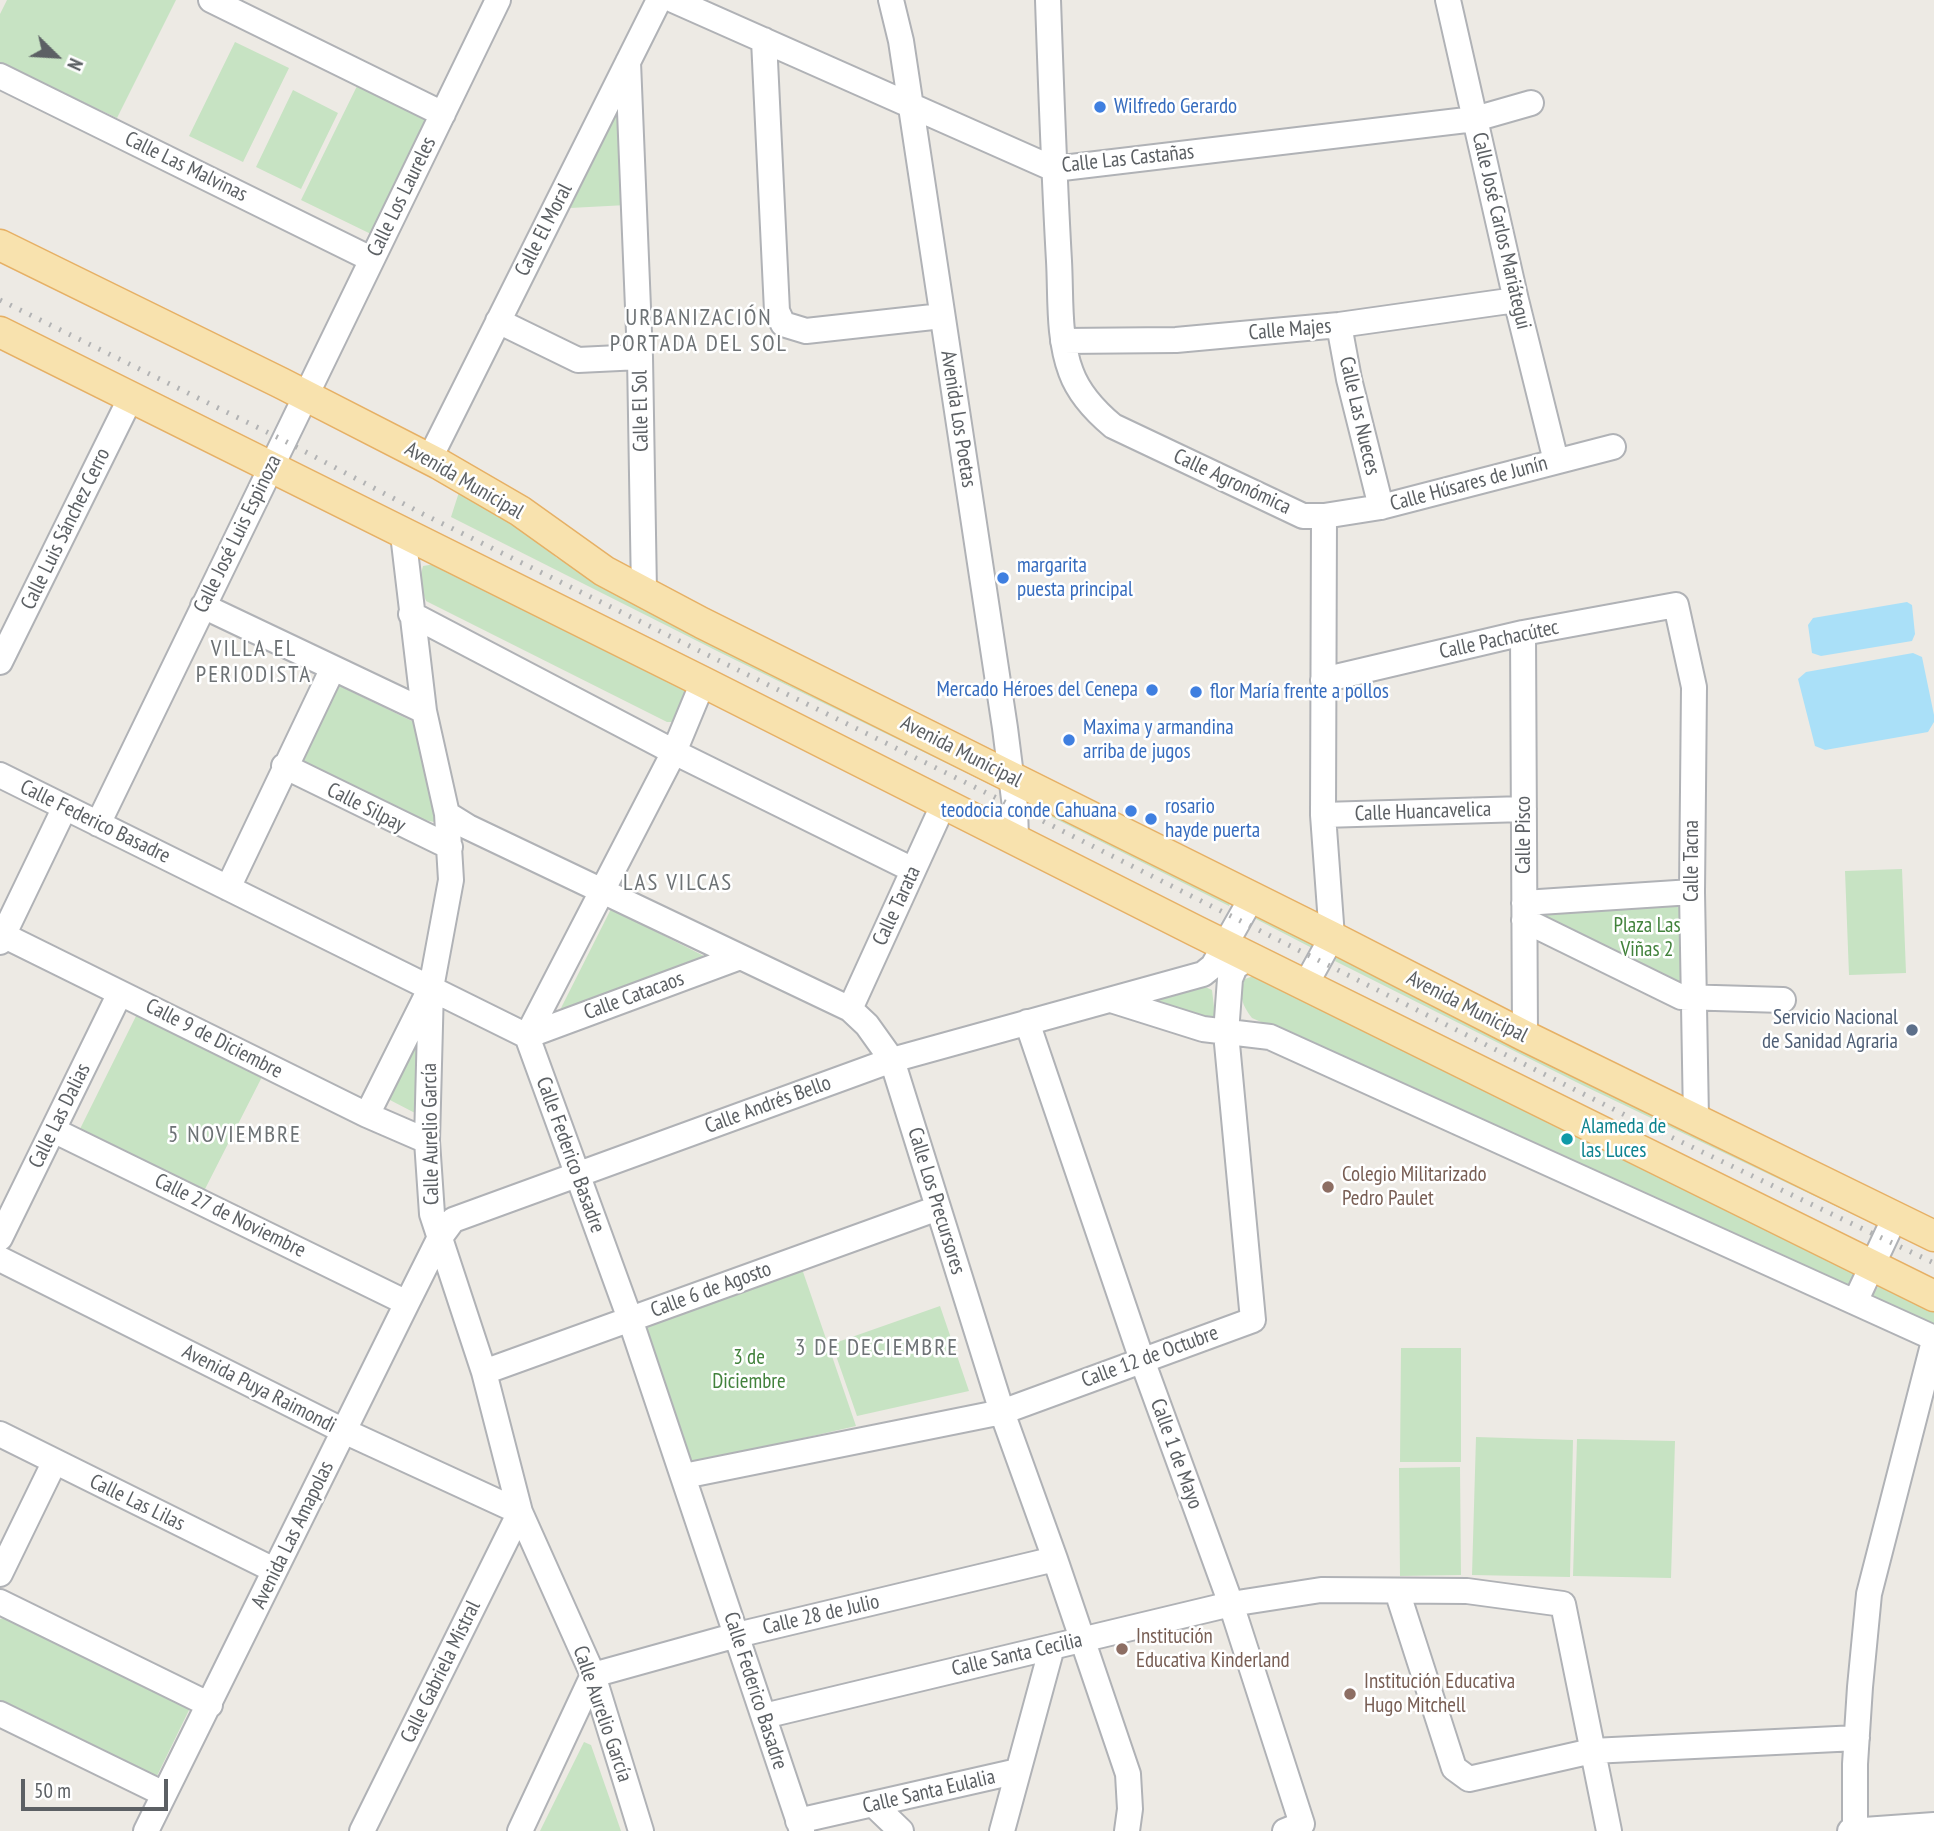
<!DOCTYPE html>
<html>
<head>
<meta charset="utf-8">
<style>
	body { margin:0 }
	#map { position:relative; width:1934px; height:1831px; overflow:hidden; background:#edeae4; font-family:"PT Sans Narrow",sans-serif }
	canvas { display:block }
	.north { position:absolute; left:21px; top:21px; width:70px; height:70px; -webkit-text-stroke:5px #fff; paint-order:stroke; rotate:114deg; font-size:19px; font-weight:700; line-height:28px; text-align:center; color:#5c6064 }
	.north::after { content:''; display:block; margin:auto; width:24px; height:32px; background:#5c6064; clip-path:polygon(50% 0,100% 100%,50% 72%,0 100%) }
	.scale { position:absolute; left:21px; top:1779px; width:147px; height:32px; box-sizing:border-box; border:4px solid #5c6064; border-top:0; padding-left:9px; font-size:21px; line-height:24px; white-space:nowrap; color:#5c6064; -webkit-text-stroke:5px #fff; paint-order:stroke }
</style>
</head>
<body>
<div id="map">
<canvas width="1934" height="1831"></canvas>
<div class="north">N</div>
<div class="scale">50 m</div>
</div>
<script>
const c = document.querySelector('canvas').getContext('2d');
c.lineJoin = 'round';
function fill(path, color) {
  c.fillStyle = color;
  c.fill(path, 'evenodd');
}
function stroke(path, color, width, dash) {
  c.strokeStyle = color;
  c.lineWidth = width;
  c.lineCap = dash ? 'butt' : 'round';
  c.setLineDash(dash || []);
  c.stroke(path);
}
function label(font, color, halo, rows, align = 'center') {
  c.font = font + ' "PT Sans Narrow",sans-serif';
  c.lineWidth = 5;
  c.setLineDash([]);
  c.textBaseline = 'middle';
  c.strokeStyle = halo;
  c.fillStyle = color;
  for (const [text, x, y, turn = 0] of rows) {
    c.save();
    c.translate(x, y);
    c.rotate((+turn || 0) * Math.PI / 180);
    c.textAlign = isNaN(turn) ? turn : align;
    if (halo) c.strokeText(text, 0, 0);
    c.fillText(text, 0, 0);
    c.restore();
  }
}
fill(new Path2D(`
	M 7,0 L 176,0 L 117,118 L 0,63 L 0,14 Z
	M 235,42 L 289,68 L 243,162 L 189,136 Z
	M 360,80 L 432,116 L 373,235 L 301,200 Z
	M 293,90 L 338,113 L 301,189 L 256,167 Z
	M 623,109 L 627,205 L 570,208 L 617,113 Z
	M 460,489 L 531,535 L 557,558 L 993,779 L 993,786 L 719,652 L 451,517 Z
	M 435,564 L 686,689 L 687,696 L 675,722 L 667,722 L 426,601 L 419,582 L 423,566 Z
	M 338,685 L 422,726 L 438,823 L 425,820 L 299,764 Z
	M 1033,797 L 1232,899 L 1229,906 L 1034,808 Z
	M 1902,869 L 1906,973 L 1849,975 L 1845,871 Z
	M 1680,902 L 1680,991 L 1531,918 L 1534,909 Z
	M 611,909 L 708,958 L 560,1010 Z
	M 1259,912 L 1315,940 L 1312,948 L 1254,918 Z
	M 1339,951 L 1876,1216 L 1871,1223 L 1582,1085 L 1335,961 Z
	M 1259,974 L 1854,1268 L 1855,1274 L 1851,1284 L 1840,1285 L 1507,1130 L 1252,1018 C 1242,1005 1238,994 1245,979 Z
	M 1203,986 L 1212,990 L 1215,1015 L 1212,1020 L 1149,1003 L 1150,999 Z
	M 139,1010 L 265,1071 L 204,1191 L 79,1131 Z
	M 418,1041 L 415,1113 L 388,1099 Z
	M 801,1266 L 856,1426 L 695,1463 L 689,1460 L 640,1329 Z
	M 1888,1284 L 1934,1307 L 1934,1328 L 1875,1302 L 1872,1295 L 1878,1287 Z
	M 940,1306 L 969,1391 L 857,1416 L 832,1344 Z
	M 1401,1348 L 1461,1348 L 1461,1462 L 1400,1462 Z
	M 1476,1437 L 1573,1440 L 1570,1577 L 1472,1575 Z
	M 1577,1439 L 1675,1441 L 1671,1578 L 1573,1576 Z
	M 1460,1467 L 1461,1575 L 1400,1576 L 1399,1468 Z
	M 4,1618 L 190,1708 L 156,1778 L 0,1703 L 0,1619 Z
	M 584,1742 L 591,1745 L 621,1831 L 540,1831 Z`), '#c7e3c3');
fill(new Path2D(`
	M 1907,602 L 1912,605 L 1915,634 L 1912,641 L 1821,656 L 1812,653 L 1808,625 L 1813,618 Z
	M 1913,653 L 1922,657 L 1934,715 L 1934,722 L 1928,732 L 1825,750 L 1815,746 L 1798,679 L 1806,672 Z`), '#aae0f8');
const minor = new Path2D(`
	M 211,0 L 443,114
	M 673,0 L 1054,169 L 1475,119 L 1531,103
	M 891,0 L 901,41 L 1005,728 L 1015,807 L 1016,839
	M 1048,0 C 1051,87 1054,174 1059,261 C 1061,297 1058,338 1071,372 C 1079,394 1095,411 1113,426 L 1303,516 L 1324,516 L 1381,507 L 1613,447
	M 1448,0 L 1516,300 L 1556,461
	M 764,40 L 777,311 L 783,324 L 806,331 L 942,316
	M 628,62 L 640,357 L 644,592
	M 0,76 L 371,259
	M 498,321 L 578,360 L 640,357
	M 1339,325 L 1349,379 L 1381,507
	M 1063,341 L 1176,340 L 1339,325 L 1516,300
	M 429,460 L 659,0
	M 403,534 L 424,711 L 447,814 L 451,880 L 431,988 L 427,1141 L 432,1214 L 484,1372 L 520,1512 L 593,1675 L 641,1831
	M 203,606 L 424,711
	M 411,614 L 674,752 L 913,870
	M 1523,633 L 1525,1036
	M 0,662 L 131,397
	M 1323,680 L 1523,633 L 1676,605 L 1694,687 L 1692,892 L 1696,1119
	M 284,766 L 450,847
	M 0,775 L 527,1036 L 630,1319 L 802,1831
	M 447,814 L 468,827 L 850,1009 L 867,1025 L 892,1060 L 1002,1412 L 1055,1559 L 1128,1774 L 1130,1809 L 1127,1831
	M 1323,815 L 1524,809
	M 98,824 L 498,0
	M 228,888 L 333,668
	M 1524,903 L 1692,892
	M 1524,920 L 1681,997 L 1783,1000
	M 3,935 L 367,1115 L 427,1141
	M 0,942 L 65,807
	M 1306,984 L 1332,937 L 1323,815 L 1324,516
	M 1111,1000 L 1203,1029 L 1270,1037 L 1934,1338
	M 850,1009 L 944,803
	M 1027,1022 L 1142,1360 L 1231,1604 L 1302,1824 L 1285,1831
	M 527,1036 L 674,752 L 703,682
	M 527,1036 L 740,957
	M 367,1115 L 427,995
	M 53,1130 L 407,1303
	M 0,1238 L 120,993
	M 0,1259 L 344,1431 L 520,1512
	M 1855,1302 L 1895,1217
	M 484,1372 L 938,1208
	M 0,1434 L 274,1570
	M 684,1476 L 1002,1412 L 1253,1320 L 1226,1033 L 1230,979 L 1235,967 L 1250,957
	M 0,1574 L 54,1463
	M 1397,1591 L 1454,1768 L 1469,1779 L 1592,1751 L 1857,1738
	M 0,1602 L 210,1705
	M 0,1714 L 164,1794
	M 764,1716 L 1231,1604 L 1321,1590 L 1467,1591 L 1563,1604 L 1609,1831
	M 874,1805 L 901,1831
	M 798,1821 L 1018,1771
	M 146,1831 L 407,1303 L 439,1239 L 453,1220 L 892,1060 L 1203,974 L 1213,966 L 1251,899
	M 362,1831 L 520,1512
	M 520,1831 L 593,1675 L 737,1635 L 1055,1559
	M 1002,1831 L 1052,1647
	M 1850,1831 L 1934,1825
	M 1855,1831 L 1855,1764 L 1860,1687 L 1869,1594 L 1934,1341`);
const major = new Path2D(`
	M 0,245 L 281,383 L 439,464 L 520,511 L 604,571 L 702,623 L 1332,937 L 1525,1036 L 1934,1236
	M 0,332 L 703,682 L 1196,931 L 1934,1296`);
stroke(minor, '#b0b2b6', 28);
stroke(major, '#e6b065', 33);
stroke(minor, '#fff', 24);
stroke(major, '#f8e2ae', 30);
stroke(new Path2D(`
	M 0,300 L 283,440 L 423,514 L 1015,807 L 1627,1116 L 1934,1263`), '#b2b3b4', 5, [2, 9]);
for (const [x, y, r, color] of [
	[1100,107,7,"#3f7fe0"],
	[1003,578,7,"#3f7fe0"],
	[1152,690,7,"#3f7fe0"],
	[1196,692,7,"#3f7fe0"],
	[1069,740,7,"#3f7fe0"],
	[1131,811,7,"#3f7fe0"],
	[1151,819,7,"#3f7fe0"],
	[1912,1030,7,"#5c6f8a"],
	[1567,1139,7,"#0f9aa8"],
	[1328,1187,7,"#8d6e63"],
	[1122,1649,7,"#8d6e63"],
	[1350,1694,7,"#8d6e63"]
]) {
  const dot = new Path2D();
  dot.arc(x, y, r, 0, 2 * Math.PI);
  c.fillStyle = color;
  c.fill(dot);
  stroke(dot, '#fff', 2.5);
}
label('21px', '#366cbe', '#fff', [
	["Wilfredo Gerardo",1114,107],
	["margarita",1017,566],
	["puesta principal",1017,590],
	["Mercado Héroes del Cenepa",1138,690,"right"],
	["flor María frente a pollos",1210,692],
	["Maxima y armandina",1083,728],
	["arriba de jugos",1083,752],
	["rosario",1165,807],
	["hayde puerta",1165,831],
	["teodocia conde Cahuana",1117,811,"right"]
], 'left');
label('21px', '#5c6064', '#fff', [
	["Calle Las Castañas",1128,159,-6],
	["Calle Las Malvinas",186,167,26],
	["Calle Los Laureles",402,197,-64],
	["Calle El Moral",544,230,-63],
	["Calle José Carlos Mariátegui",1501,231,77],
	["Calle Majes",1290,330,-5],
	["Calle El Sol",641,411,-91],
	["Calle Las Nueces",1359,416,77],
	["Avenida Los Poetas",958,419,81],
	["Avenida Municipal",464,481,30],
	["Calle Agronómica",1232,482,25],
	["Calle Húsares de Junín",1469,484,-15],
	["Calle Luis Sánchez Cerro",66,529,-64],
	["Calle José Luis Espinoza",238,534,-64],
	["Calle Pachacútec",1499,640,-12],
	["Avenida Municipal",961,752,27],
	["Calle Silpay",366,808,27],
	["Calle Huancavelica",1423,812,-2],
	["Calle Federico Basadre",95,822,26],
	["Calle Pisco",1524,835,-90],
	["Calle Tacna",1692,861,-90],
	["Calle Tarata",897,906,-65],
	["Calle Catacaos",634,996,-20],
	["Avenida Municipal",1467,1007,27],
	["Calle 9 de Diciembre",214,1039,27],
	["Calle Andrés Bello",768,1105,-20],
	["Calle Las Dalias",60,1116,-64],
	["Calle Aurelio García",431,1134,-91],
	["Calle Federico Basadre",570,1155,70],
	["Calle Los Precursores",936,1201,73],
	["Calle 27 de Noviembre",230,1216,26],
	["Calle 6 de Agosto",711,1290,-20],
	["Calle 12 de Octubre",1150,1357,-20],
	["Avenida Puya Raimondi",259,1389,27],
	["Calle 1 de Mayo",1176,1454,70],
	["Calle Las Lilas",137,1503,26],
	["Avenida Las Amapolas",293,1535,-64],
	["Calle 28 de Julio",821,1615,-13],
	["Calle Santa Cecilia",1017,1655,-13],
	["Calle Gabriela Mistral",441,1672,-64],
	["Calle Federico Basadre",755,1691,72],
	["Calle Aurelio García",602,1714,71],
	["Calle Santa Eulalia",929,1792,-13]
]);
label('21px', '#42823c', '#fff', [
	["Plaza Las",1647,926],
	["Viñas 2",1647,950],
	["3 de",749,1358],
	["Diciembre",749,1382]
]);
label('21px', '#4e5e75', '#fff', [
	["Servicio Nacional",1898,1018],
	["de Sanidad Agraria",1898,1042]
], 'right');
label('21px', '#0d838f', '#fff', [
	["Alameda de",1581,1127],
	["las Luces",1581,1151]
], 'left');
label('21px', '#785e54', '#fff', [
	["Colegio Militarizado",1342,1175],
	["Pedro Paulet",1342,1199],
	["Institución",1136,1637],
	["Educativa Kinderland",1136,1661],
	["Institución Educativa",1364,1682],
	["Hugo Mitchell",1364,1706]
], 'left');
c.letterSpacing = '2px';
label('23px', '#6d7275', '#fff', [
	["URBANIZACIÓN",699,318],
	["PORTADA DEL SOL",699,344],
	["VILLA EL",254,649],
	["PERIODISTA",254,675],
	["LAS VILCAS",678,883],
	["5 NOVIEMBRE",235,1135],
	["3 DE DECIEMBRE",877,1348]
]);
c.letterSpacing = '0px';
</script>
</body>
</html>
